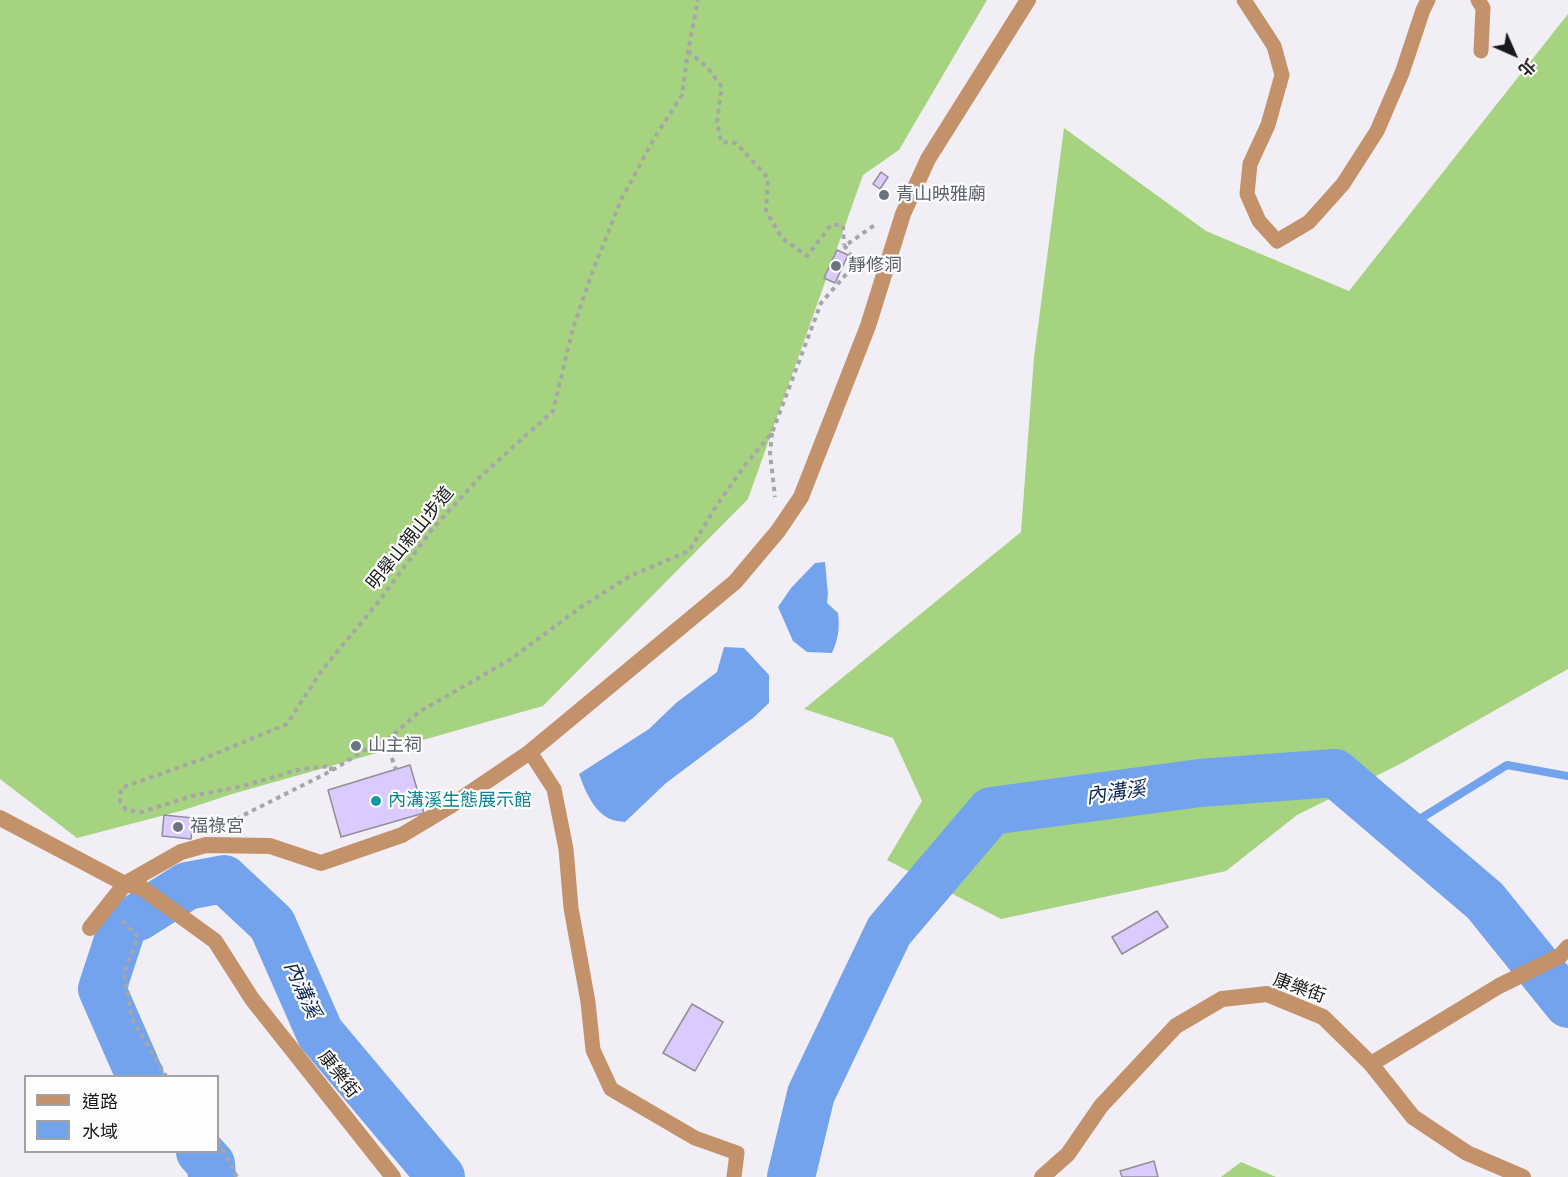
<!DOCTYPE html>
<html>
<head>
<meta charset="utf-8">
<style>
	body { margin:0 }
	#map { position:relative; width:1568px; height:1177px; overflow:hidden; background:#f1eff5; font-family:Roboto,"Noto Sans TC",sans-serif }
	canvas { display:block }
	.legend { position:absolute; left:24px; top:1075px; width:195px; height:78px; box-sizing:border-box; background:#fefdfe; border:2px solid #a2a2a3; margin:0; padding:8px 10px; list-style:none; font-size:18px; color:#19191b }
	.legend li { display:flex; align-items:center; gap:12px; height:30px }
	.legend b { width:30px; border:2px solid #a2a2a3 }
	.north { position:absolute; left:1484px; top:24px; width:60px; height:60px; -webkit-text-stroke:4px #fefdfe; paint-order:stroke; rotate:135deg; font-size:16px; font-weight:700; line-height:24px; text-align:center; color:#19191b }
	.north::after { content:''; display:block; margin:auto; width:21px; height:27px; background:#19191b; clip-path:polygon(50% 0,100% 100%,50% 72%,0 100%) }
</style>
</head>
<body>
<div id="map">
<canvas width="1568" height="1177"></canvas>
<ul class="legend">
<li><b style="height:8px;background:#c4926a"></b>道路</li>
<li><b style="height:16px;background:#74a3ee"></b>水域</li>
</ul>
<div class="north">北</div>
</div>
<script>
const c = document.querySelector('canvas').getContext('2d');
c.lineJoin = 'round';
function fill(path, color) {
  c.fillStyle = color;
  c.fill(path, 'evenodd');
}
function stroke(path, color, width, dash) {
  c.strokeStyle = color;
  c.lineWidth = width;
  c.lineCap = dash ? 'butt' : 'round';
  c.setLineDash(dash || []);
  c.stroke(path);
}
function label(font, color, halo, rows, align = 'center') {
  c.font = font + ' Roboto,"Noto Sans TC",sans-serif';
  c.lineWidth = 4.5;
  c.setLineDash([]);
  c.textBaseline = 'middle';
  c.strokeStyle = halo;
  c.fillStyle = color;
  for (const [text, x, y, turn = 0] of rows) {
    c.save();
    c.translate(x, y);
    c.rotate((+turn || 0) * Math.PI / 180);
    c.textAlign = isNaN(turn) ? turn : align;
    if (halo) c.strokeText(text, 0, 0);
    c.fillText(text, 0, 0);
    c.restore();
  }
}
fill(new Path2D(`
	M 0,0 L 987,0 L 899,150 L 863,175 L 748,499 L 543,706 L 232,794 L 184,810 L 77,838 L 0,779 Z
	M 1568,14 L 1568,669 L 1400,764 L 1297,815 L 1226,871 L 1001,919 L 887,860 L 922,801 L 893,738 L 804,709 L 1021,532 L 1034,357 L 1064,128 L 1206,231 L 1349,291 Z
	M 1241,1162 L 1276,1177 L 1221,1177 Z`), '#a6d37f');
fill(new Path2D(`
	M 825,562 L 828,594 L 827,603 L 838,613 C 840,628 838,639 832,653 L 807,652 L 793,641 L 778,607 L 791,588 L 815,563 Z
	M 724,647 L 744,648 L 769,675 L 769,703 L 753,718 L 666,783 L 625,822 C 620,821 615,821 610,819 C 593,811 585,790 579,774 L 649,729 L 676,703 L 717,672 Z`), '#74a3ee');
stroke(new Path2D(`
	M 1402,830 L 1507,765 L 1568,776`), '#74a3ee', 8);
stroke(new Path2D(`
	M 138,917 L 187,886 L 224,879 L 272,924 L 320,1033 L 441,1177
	M 122,928 L 102,989 L 140,1076
	M 200,1152 L 211,1164 L 212,1177
	M 791,1177 L 811,1094 L 889,931 L 991,811 L 1200,783 L 1335,773 L 1485,901 L 1568,1004`), '#74a3ee', 48);
const building = new Path2D(`
	M 881,172 L 888,177 L 880,189 L 873,184 Z
	M 837,250 L 848,255 L 835,283 L 824,278 Z
	M 410,765 L 424,813 L 341,837 L 328,790 Z
	M 164,815 L 193,818 L 191,839 L 162,836 Z
	M 1157,911 L 1168,927 L 1122,954 L 1112,937 Z
	M 692,1004 L 723,1022 L 695,1071 L 663,1053 Z
	M 1154,1161 L 1158,1177 L 1122,1177 L 1120,1171 Z`);
fill(building, '#dbcafe');
stroke(building, '#918f95', 1.5);
stroke(new Path2D(`
	M 688,51 L 707,67 L 722,87 L 717,121 L 721,142 L 736,143 L 768,178 L 766,211 L 782,238 L 807,256 L 831,225 L 843,225 L 844,245
	M 772,433 L 770,453 L 775,497
	M 386,741 L 396,770
	M 331,771 L 331,766 L 301,769 L 243,786 L 192,796 L 142,812 L 126,810 L 120,801 L 121,788 L 205,758 L 287,724 L 322,670 L 376,605 L 434,527 L 480,477 L 553,411 L 573,328 L 592,273 L 621,200 L 655,137 L 682,95 L 688,51 L 698,0
	M 228,823 L 331,771 L 370,747 L 386,741 L 419,712 L 511,659 L 581,607 L 630,576 L 689,551 L 717,505 L 745,465 L 772,433 L 821,303 L 856,263 L 844,245 L 849,243 L 876,224
	M 122,921 L 138,937 L 124,973 L 132,1019 L 166,1076
	M 218,1141 L 237,1177`), '#a6a5a9', 4, [4.5, 4.5]);
stroke(new Path2D(`
	M 1244,0 L 1274,46 L 1282,75 L 1268,125 L 1250,164 L 1247,194 L 1259,221 L 1277,241 L 1309,222 L 1343,184 L 1377,131 L 1402,73 L 1423,10 L 1428,0
	M 1478,0 L 1483,8 L 1481,51
	M 530,752 L 554,789 L 566,849 L 571,908 L 588,1002 L 593,1050 L 611,1089 L 695,1138 L 737,1153 L 734,1177`), '#c4926a', 15);
stroke(new Path2D(`
	M 0,818 L 125,884 L 142,888 L 215,941 L 252,999 L 393,1177
	M 90,928 L 125,884 L 181,852 L 206,845 L 270,846 L 321,863 L 402,835 L 452,805 L 530,752 L 735,582 L 778,531 L 801,497 L 868,326 L 903,214 L 928,159 L 1028,0
	M 1371,1064 L 1499,986 L 1560,956 L 1568,947
	M 1042,1177 L 1068,1154 L 1101,1106 L 1176,1026 L 1222,999 L 1267,994 L 1323,1017 L 1371,1064 L 1413,1117 L 1467,1153 L 1523,1177`), '#c4926a', 16);
for (const [x, y, r, color] of [
	[884,195,6,"#6b7280"],
	[836,266,6,"#6b7280"],
	[356,746,6,"#6b7280"],
	[376,801,6,"#0f9aa8"],
	[178,827,6,"#6b7280"]
]) {
  const dot = new Path2D();
  dot.arc(x, y, r, 0, 2 * Math.PI);
  c.fillStyle = color;
  c.fill(dot);
  stroke(dot, '#fefdfe', 2);
}
label('18px', '#5b616d', '#fefdfe', [
	["青山映雅廟",896,195],
	["靜修洞",848,266],
	["山主祠",368,746],
	["福祿宮",190,827]
], 'left');
label('18px', '#19191b', '#fefdfe', [
	["明舉山親山步道",411,539,-51],
	["康樂街",1299,989,20],
	["康樂街",338,1075,52]
]);
label('18px', '#0d838f', '#fefdfe', [
	["內溝溪生態展示館",388,801]
], 'left');
label('italic 20px', '#0b2957', '#fefdfe', [
	["內溝溪",1116,794,-8],
	["內溝溪",301,990,66]
]);
</script>
</body>
</html>
